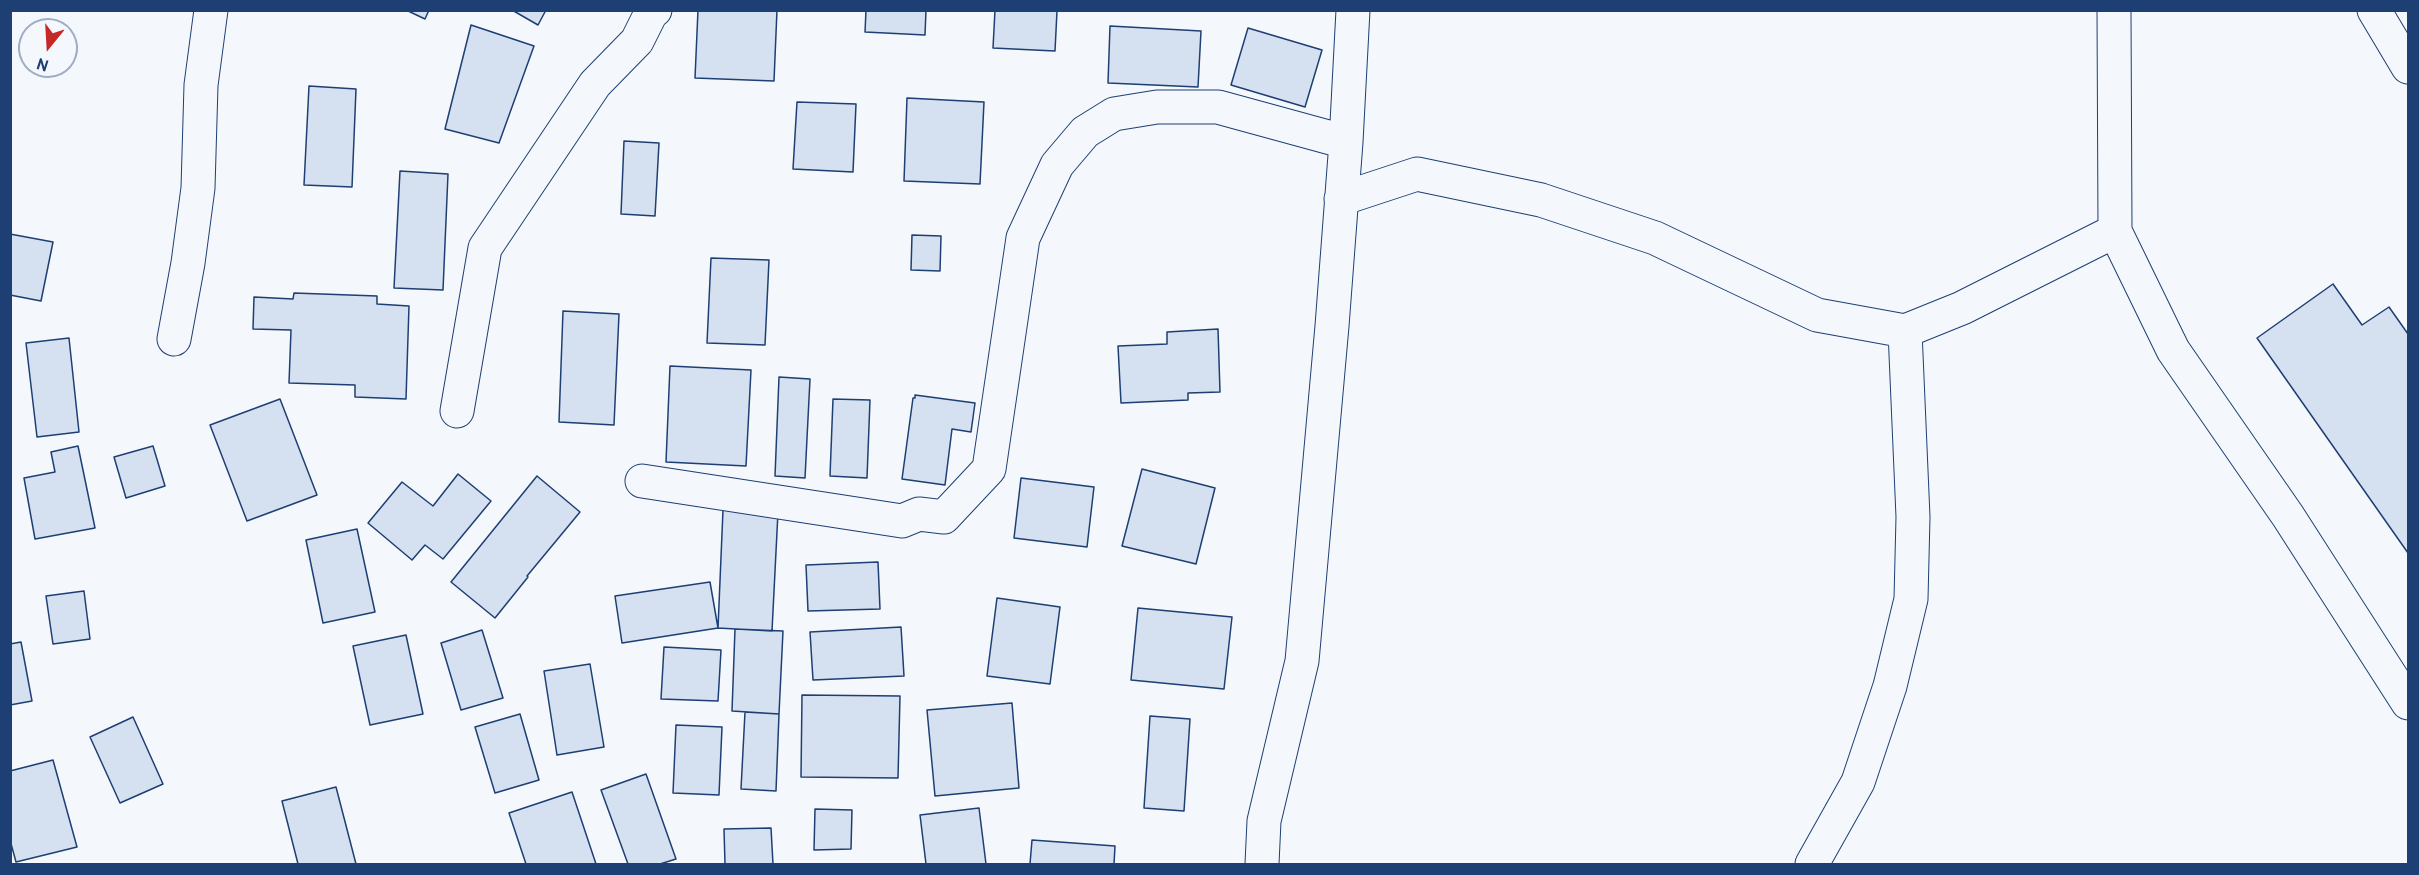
<!DOCTYPE html>
<html>
<head>
<meta charset="utf-8">
<style>
	body { margin:0 }
	#map { position:relative; width:2419px; height:875px; overflow:hidden; background:#f4f7fb; font-family:Overpass,sans-serif }
	canvas { display:block }
	.frame { position:absolute; inset:0; border:12px solid #1d3f73; pointer-events:none }
	.north { position:absolute; left:18px; top:18px; width:60px; height:60px; box-sizing:border-box; background:#f4f7fb; border:2px solid #9eadc5; border-radius:50%; rotate:198deg; font-size:16px; font-weight:700; line-height:24px; text-align:center; color:#1d3f73 }
	.north::after { content:''; display:block; margin:auto; width:21px; height:27px; background:#c62828; clip-path:polygon(50% 0,100% 100%,50% 72%,0 100%) }
</style>
</head>
<body>
<div id="map">
<canvas width="2419" height="875"></canvas>
<div class="frame"></div>
<div class="north">N</div>
</div>
<script>
const c = document.querySelector('canvas').getContext('2d');
c.lineJoin = 'round';
function fill(path, color) {
  c.fillStyle = color;
  c.fill(path, 'evenodd');
}
function stroke(path, color, width, dash) {
  c.strokeStyle = color;
  c.lineWidth = width;
  c.lineCap = dash ? 'butt' : 'round';
  c.setLineDash(dash || []);
  c.stroke(path);
}
const building = new Path2D(`
	M 406,10 L 429,10 L 425,19 Z
	M 512,10 L 546,10 L 538,25 Z
	M 698,10 L 777,10 L 774,81 L 695,78 Z
	M 866,10 L 926,10 L 925,35 L 865,32 Z
	M 995,10 L 1057,11 L 1055,51 L 993,48 Z
	M 471,25 L 534,46 L 499,143 L 445,129 Z
	M 1110,26 L 1201,31 L 1198,87 L 1108,83 Z
	M 1248,28 L 1322,50 L 1305,107 L 1231,85 Z
	M 309,86 L 356,89 L 352,187 L 304,185 Z
	M 907,98 L 984,102 L 980,184 L 904,181 Z
	M 797,102 L 856,104 L 853,172 L 793,169 Z
	M 624,141 L 659,143 L 655,216 L 621,214 Z
	M 400,171 L 448,174 L 443,290 L 394,288 Z
	M 10,234 L 53,242 L 41,301 L 10,295 Z
	M 912,235 L 941,236 L 940,271 L 911,270 Z
	M 711,258 L 769,260 L 765,345 L 707,343 Z
	M 2333,284 L 2362,325 L 2389,307 L 2408,334 L 2408,553 L 2257,338 Z
	M 294,293 L 377,296 L 377,304 L 409,306 L 406,399 L 355,397 L 355,385 L 289,383 L 291,330 L 253,329 L 254,297 L 293,299 Z
	M 563,311 L 619,314 L 614,425 L 559,422 Z
	M 1218,329 L 1220,392 L 1188,393 L 1188,400 L 1121,403 L 1118,346 L 1167,344 L 1167,332 Z
	M 69,338 L 79,432 L 37,437 L 26,343 Z
	M 670,366 L 751,370 L 746,466 L 666,462 Z
	M 779,377 L 810,379 L 805,478 L 775,476 Z
	M 915,395 L 975,403 L 971,432 L 952,429 L 945,485 L 902,479 L 913,398 L 915,398 Z
	M 280,399 L 317,495 L 247,521 L 210,425 Z
	M 833,399 L 870,400 L 867,478 L 830,476 Z
	M 78,446 L 95,528 L 35,539 L 24,478 L 55,472 L 51,452 Z
	M 153,446 L 165,486 L 126,498 L 114,457 Z
	M 1142,469 L 1215,488 L 1196,564 L 1122,546 Z
	M 458,474 L 491,501 L 443,559 L 425,545 L 412,560 L 368,523 L 402,482 L 433,506 Z
	M 537,476 L 580,512 L 527,576 L 528,577 L 495,618 L 451,582 Z
	M 1021,478 L 1094,487 L 1087,547 L 1014,538 Z
	M 723,510 L 778,512 L 772,631 L 718,628 Z
	M 357,529 L 375,612 L 323,623 L 306,540 Z
	M 878,562 L 880,609 L 808,611 L 806,565 Z
	M 710,582 L 718,628 L 622,643 L 615,596 Z
	M 84,591 L 90,639 L 53,644 L 46,596 Z
	M 997,598 L 1060,607 L 1050,684 L 987,676 Z
	M 1138,608 L 1232,617 L 1224,689 L 1131,680 Z
	M 901,627 L 904,676 L 813,680 L 810,632 Z
	M 735,629 L 783,631 L 779,714 L 732,711 Z
	M 482,630 L 503,698 L 461,710 L 441,643 Z
	M 406,635 L 423,714 L 370,725 L 353,646 Z
	M 21,642 L 32,701 L 10,705 L 10,644 Z
	M 664,647 L 721,650 L 718,701 L 661,699 Z
	M 590,664 L 604,747 L 557,755 L 544,671 Z
	M 802,695 L 900,696 L 898,778 L 801,777 Z
	M 1012,703 L 1019,788 L 935,796 L 927,710 Z
	M 745,712 L 779,714 L 776,791 L 741,789 Z
	M 520,714 L 539,780 L 495,793 L 475,727 Z
	M 1150,716 L 1190,719 L 1184,811 L 1144,808 Z
	M 133,717 L 163,784 L 120,803 L 90,737 Z
	M 676,725 L 722,727 L 719,795 L 673,793 Z
	M 53,760 L 77,847 L 16,862 L 10,840 L 10,771 Z
	M 646,774 L 676,859 L 660,864 L 628,864 L 601,790 Z
	M 336,787 L 356,864 L 298,864 L 282,801 Z
	M 572,792 L 596,864 L 526,864 L 509,813 Z
	M 979,808 L 986,864 L 926,864 L 920,815 Z
	M 815,809 L 852,810 L 851,849 L 814,850 Z
	M 771,828 L 773,864 L 725,864 L 724,829 Z
	M 1032,840 L 1115,846 L 1114,864 L 1030,864 Z`);
fill(building, '#d5e0f0');
stroke(building, '#1d3f73', 1.5);
const minor = new Path2D(`
	M 2114,10 L 2115,231 L 2173,350 L 2288,516 L 2408,703
	M 2374,10 L 2408,67
	M 1341,199 L 1417,174 L 1541,200 L 1655,238 L 1817,315 L 1905,331 L 1962,308 L 2115,231
	M 174,339 L 188,263 L 198,188 L 201,85 L 211,10
	M 457,411 L 485,248 L 595,84 L 637,41 L 651,13 L 655,10
	M 642,481 L 902,521 L 919,514 L 944,517 L 989,469 L 1023,238 L 1057,165 L 1085,132 L 1114,114 L 1157,107 L 1218,107 L 1346,142
	M 1262,864 L 1264,821 L 1302,661 L 1332,326 L 1346,142 L 1353,10
	M 1812,864 L 1858,782 L 1890,686 L 1911,599 L 1913,517 L 1905,331`);
stroke(minor, '#1d3f73', 35);
stroke(minor, '#f4f7fb', 33);
</script>
</body>
</html>
